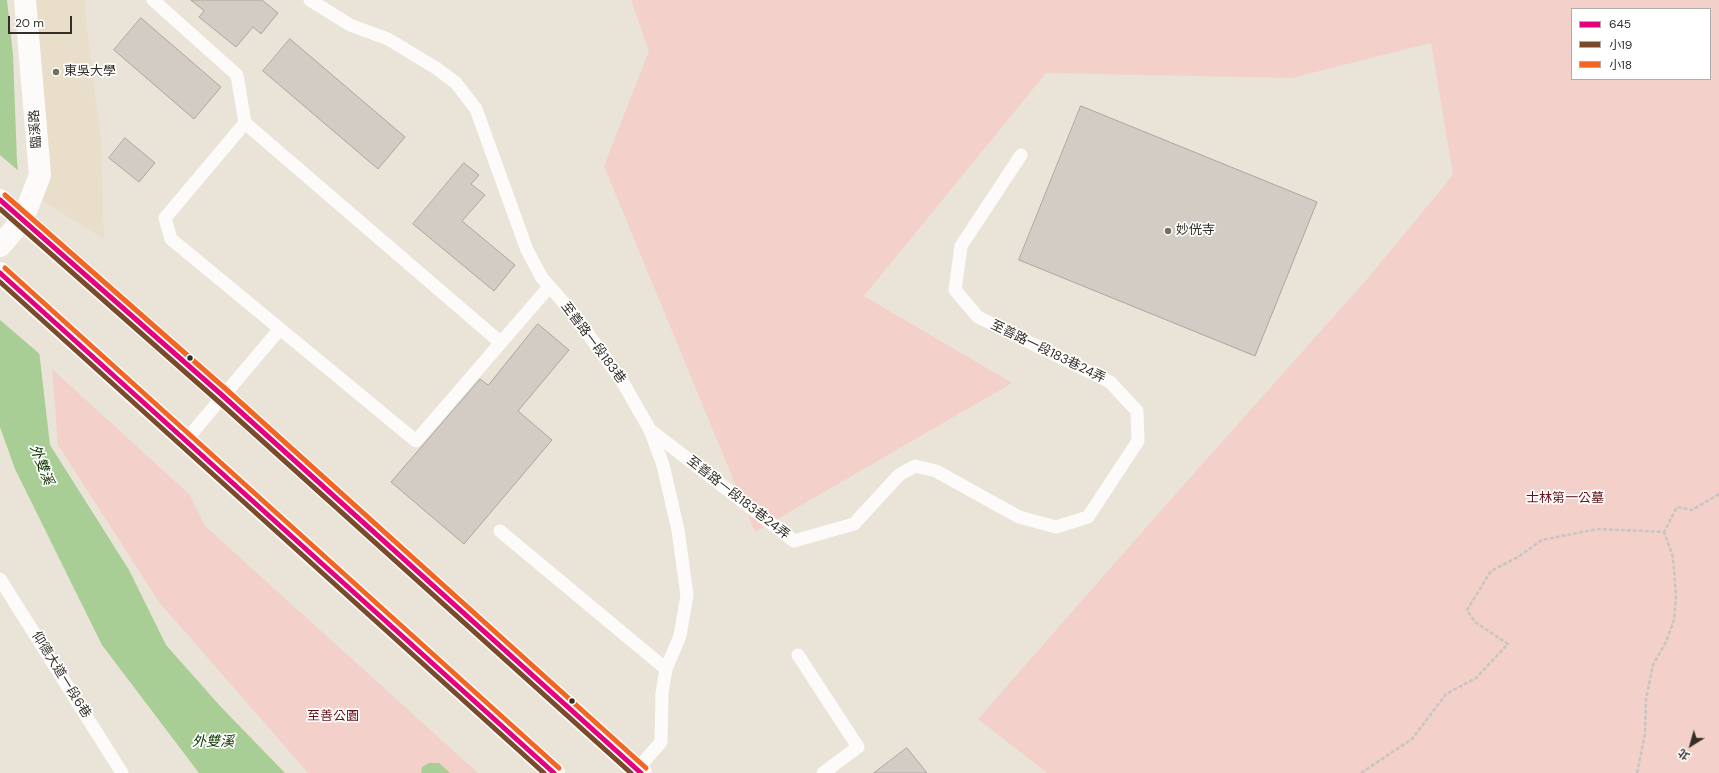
<!DOCTYPE html>
<html>
<head>
<meta charset="utf-8">
<style>
	body { margin:0 }
	#map { position:relative; width:1719px; height:773px; overflow:hidden; background:#eae3d8; font-family:"DM Sans","Noto Sans TC",sans-serif }
	canvas { display:block }
	.legend { position:absolute; left:1571px; top:8px; width:140px; height:72px; box-sizing:border-box; background:#fff; border:1px solid #adaca9; margin:0; padding:5px 7px; list-style:none; font-size:12px; color:#332f27 }
	.legend li { display:flex; align-items:center; gap:8px; height:20px }
	.legend b { width:20px; border:1px solid #adaca9 }
	.north { position:absolute; left:1671px; top:725px; width:40px; height:40px; -webkit-text-stroke:3px #fff; paint-order:stroke; rotate:217deg; font-size:11px; font-weight:700; line-height:16px; text-align:center; color:#332f27 }
	.north::after { content:''; display:block; margin:auto; width:14px; height:18px; background:#332f27; clip-path:polygon(50% 0,100% 100%,50% 72%,0 100%) }
	.scale { position:absolute; left:8px; top:16px; width:64px; height:18px; box-sizing:border-box; border:2px solid #332f27; border-top:0; padding-left:5px; font-size:12px; line-height:14px; white-space:nowrap; color:#332f27; -webkit-text-stroke:3px #fff; paint-order:stroke }
</style>
</head>
<body>
<div id="map">
<canvas width="1719" height="773"></canvas>
<ul class="legend">
<li><b style="height:5px;background:#e5007d"></b>645</li>
<li><b style="height:5px;background:#7a4b2a"></b>小19</li>
<li><b style="height:5px;background:#f26522"></b>小18</li>
</ul>
<div class="north">北</div>
<div class="scale">20 m</div>
</div>
<script>
const c = document.querySelector('canvas').getContext('2d');
c.lineJoin = 'round';
function fill(path, color) {
  c.fillStyle = color;
  c.fill(path, 'evenodd');
}
function stroke(path, color, width, dash) {
  c.strokeStyle = color;
  c.lineWidth = width;
  c.lineCap = dash ? 'butt' : 'round';
  c.setLineDash(dash || []);
  c.stroke(path);
}
function label(font, color, halo, rows, align = 'center') {
  c.font = font + ' "DM Sans","Noto Sans TC",sans-serif';
  c.lineWidth = 3.5;
  c.setLineDash([]);
  c.textBaseline = 'middle';
  c.strokeStyle = halo;
  c.fillStyle = color;
  for (const [text, x, y, turn = 0] of rows) {
    c.save();
    c.translate(x, y);
    c.rotate((+turn || 0) * Math.PI / 180);
    c.textAlign = isNaN(turn) ? turn : align;
    if (halo) c.strokeText(text, 0, 0);
    c.fillText(text, 0, 0);
    c.restore();
  }
}
fill(new Path2D(`
	M 13,0 L 84,0 L 101,143 L 104,239 L 33,195 Z`), '#e9deca');
fill(new Path2D(`
	M 631,0 L 1719,0 L 1719,773 L 1047,773 L 978,719 L 1157,515 L 1368,278 L 1453,175 L 1431,43 L 1292,78 L 1046,73 L 864,296 L 1012,383 L 755,532 L 604,166 L 649,51 ZM 1572,9 L 1710,9 L 1710,79 L 1572,79 Z
	M 52,369 L 190,495 L 205,526 L 478,773 L 308,773 L 159,602 L 58,445 Z`), '#f3d1ca');
fill(new Path2D(`
	M 0,0 L 7,0 L 13,55 L 17,162 L 50,445 L 129,570 L 166,645 L 220,706 L 285,773 L 199,773 L 102,645 L 15,469 L 0,427 Z
	M 429,763 L 439,763 L 450,773 L 421,773 L 422,767 Z`), '#a8cd95');
fill(new Path2D(`
	M 0,155 L 20,172 L 42,356 L 0,320 Z`), '#eae3d8');
const building = new Path2D(`
	M 191,0 L 262,0 L 278,13 L 261,34 L 253,27 L 236,47 L 199,17 L 204,11 Z
	M 141,18 L 221,87 L 194,119 L 114,50 Z
	M 290,39 L 405,137 L 378,169 L 263,71 Z
	M 1081,106 L 1317,202 L 1255,356 L 1019,260 Z
	M 125,138 L 155,163 L 139,182 L 109,158 Z
	M 464,163 L 479,175 L 471,184 L 485,195 L 462,221 L 515,265 L 494,291 L 413,224 Z
	M 538,324 L 569,350 L 518,411 L 552,440 L 464,544 L 391,482 L 480,379 L 488,385 Z
	M 907,748 L 927,773 L 874,773 Z`);
fill(building, '#d3ccc5');
stroke(building, '#aca59e', 1);
stroke(new Path2D(`
	M 1361,773 L 1412,739 L 1446,694 L 1476,678 L 1508,644 L 1475,622 L 1467,610 L 1491,571 L 1518,557 L 1542,540 L 1597,529 L 1664,532 L 1677,507 L 1692,510 L 1719,494
	M 1637,773 L 1645,734 L 1646,699 L 1653,665 L 1666,642 L 1674,620 L 1676,596 L 1673,557 L 1664,532`), '#c6c5c1', 2.5, [4, 2]);
stroke(new Path2D(`
	M 153,0 L 237,75 L 245,123 L 501,343
	M 310,0 L 350,25 L 388,39 L 436,68 L 456,83 L 476,109 L 527,250 L 542,278 L 572,312 L 622,381 L 650,430 L 663,465 L 678,530 L 687,595 L 680,636 L 666,669 L 662,693 L 661,742 L 634,773
	M 245,123 L 165,218 L 171,239 L 416,441 L 549,287
	M 650,430 L 794,541 L 854,524 L 899,475 L 915,466 L 936,471 L 1019,517 L 1056,527 L 1088,517 L 1138,441 L 1137,411 L 1110,382 L 978,317 L 955,290 L 961,246 L 1021,155
	M 186,440 L 279,330
	M 500,531 L 666,669
	M 0,579 L 122,773
	M 798,655 L 858,747 L 823,773`), '#fcfbf9', 13);
stroke(new Path2D(`
	M 0,246 L 23,219 L 40,175 L 25,0`), '#fcfbf9', 22);
stroke(new Path2D(`
	M 0,200 L 223,396 L 641,773
	M 0,273 L 554,773`), '#fcfbf9', 22);
stroke(new Path2D(`
	M 0,200 L 223,396 L 641,773
	M 0,273 L 554,773`), '#e5007d', 5);
stroke(new Path2D(`
	M 0,209 L 218,401 L 631,773
	M 0,282 L 544,773`), '#7a4b2a', 5);
stroke(new Path2D(`
	M 5,195 L 228,391 L 646,768
	M 5,268 L 559,768`), '#f26522', 5);
for (const [x, y, r, color] of [
	[56,72,4,"#736e65"],
	[1168,231,4,"#736e65"],
	[190,358,3.5,"#332f27"],
	[572,701,3.5,"#332f27"]
]) {
  const dot = new Path2D();
  dot.arc(x, y, r, 0, 2 * Math.PI);
  c.fillStyle = color;
  c.fill(dot);
  stroke(dot, '#fff', 1.5);
}
label('13px', '#332f27', '#fff', [
	["東吳大學",64,72],
	["妙侊寺",1176,231]
], 'left');
label('13px', '#332f27', '#fff', [
	["臨溪路",36,129,-94],
	["至善路一段183巷",593,343,53],
	["至善路一段183巷24弄",1048,352,26],
	["至善路一段183巷24弄",738,498,38],
	["仰德大道一段6巷",61,675,58]
]);
label('13px', '#671016', '#fff', [
	["士林第一公墓",1565,499],
	["至善公園",333,717]
]);
label('italic 14px', '#113600', '#fff', [
	["外雙溪",41,465,69],
	["外雙溪",213,742]
]);
</script>
</body>
</html>
